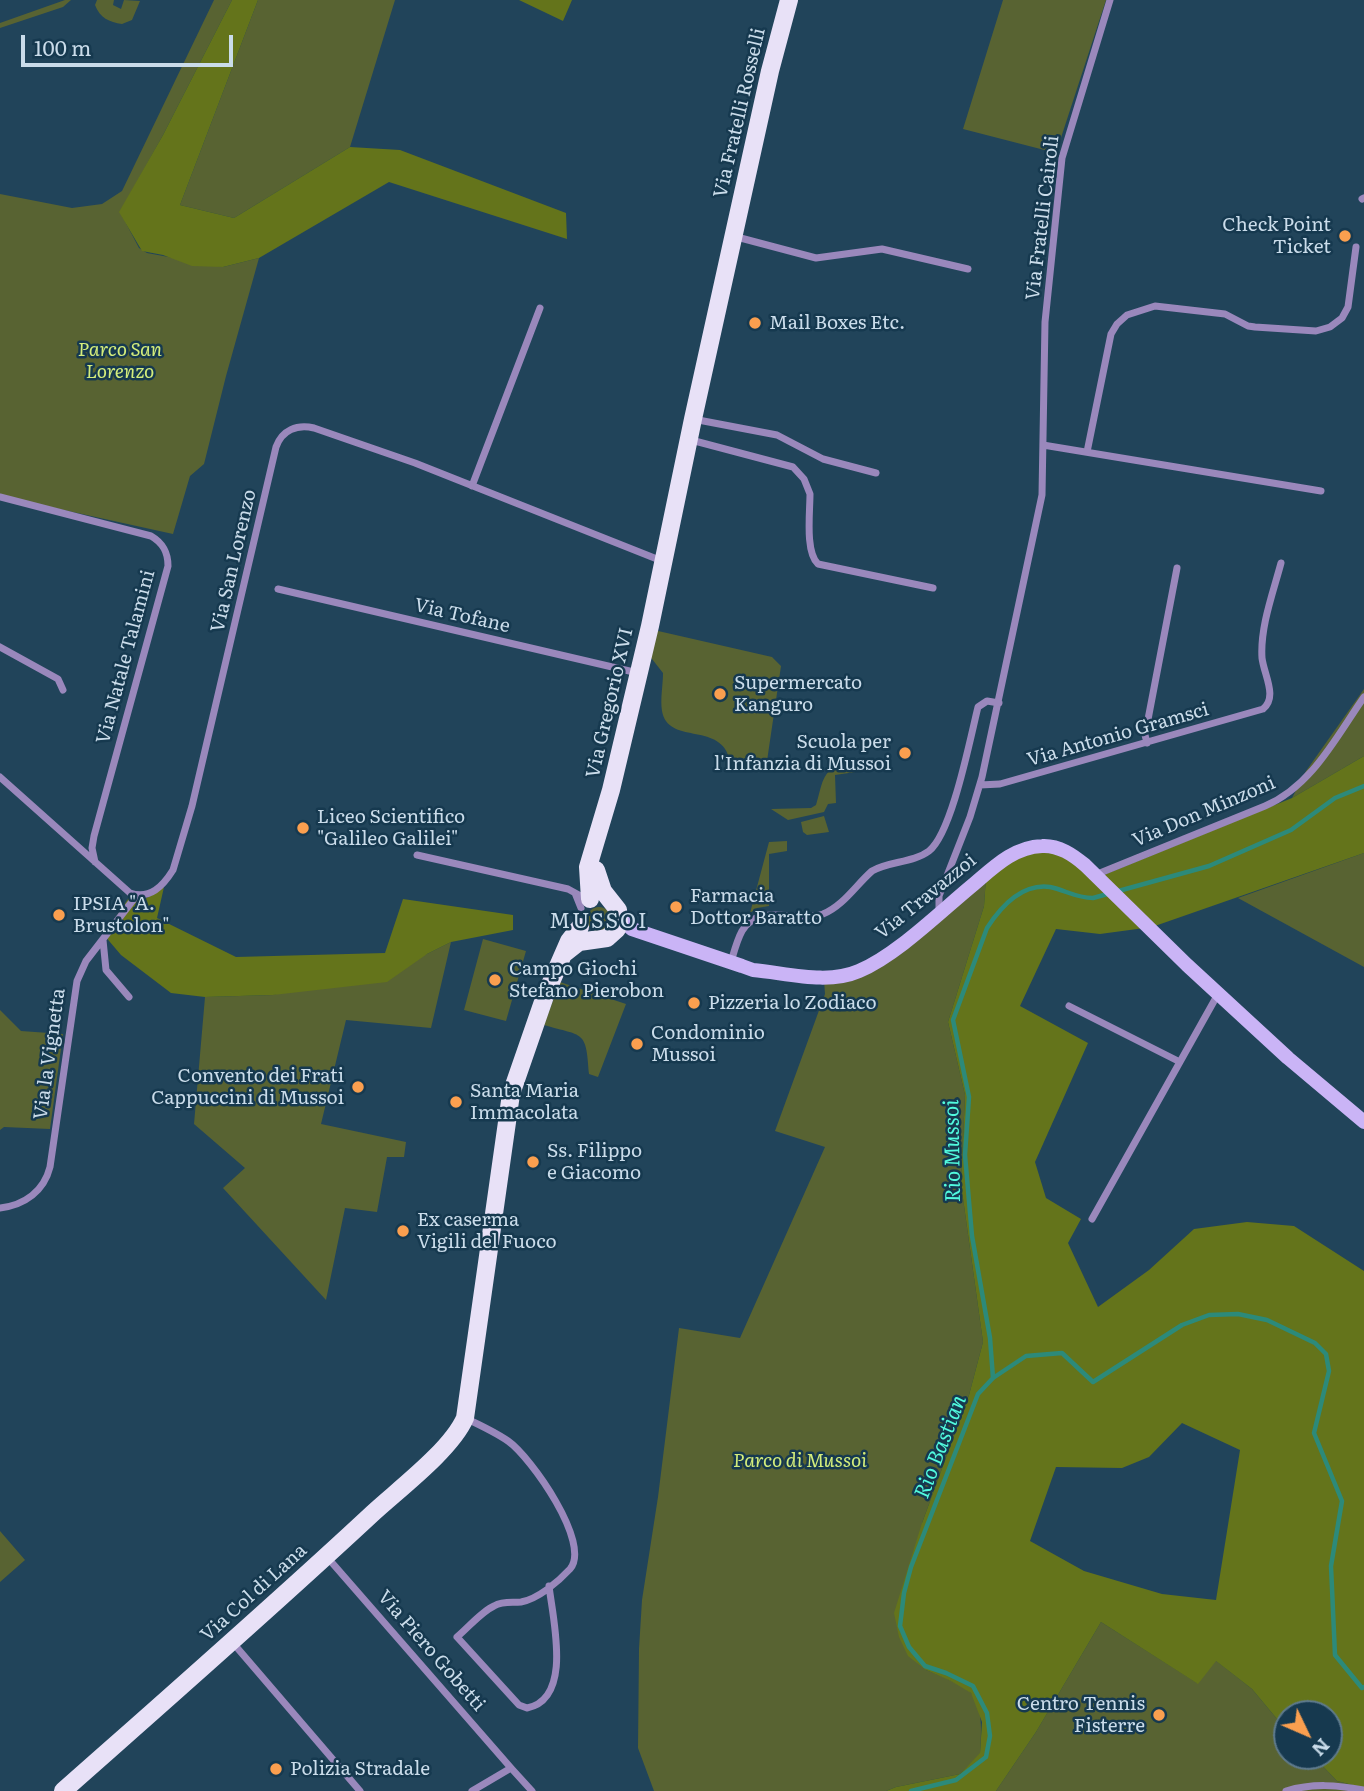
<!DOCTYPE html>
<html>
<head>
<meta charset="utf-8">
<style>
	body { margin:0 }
	#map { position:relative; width:1364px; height:1791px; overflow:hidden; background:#21445a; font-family:Literata,serif }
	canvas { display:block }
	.north { position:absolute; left:1273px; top:1700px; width:70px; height:70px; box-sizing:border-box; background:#16394f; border:2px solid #5e7a8d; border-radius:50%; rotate:134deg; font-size:19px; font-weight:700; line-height:28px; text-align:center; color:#cadcea }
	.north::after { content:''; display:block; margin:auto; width:24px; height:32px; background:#fa9f4f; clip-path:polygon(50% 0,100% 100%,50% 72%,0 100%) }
	.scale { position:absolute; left:21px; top:35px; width:212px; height:32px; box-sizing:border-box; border:4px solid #cadcea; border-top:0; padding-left:9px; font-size:21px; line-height:24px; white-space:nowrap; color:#cadcea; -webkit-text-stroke:5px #16394f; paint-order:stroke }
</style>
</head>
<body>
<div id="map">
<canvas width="1364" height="1791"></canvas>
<div class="north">N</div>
<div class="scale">100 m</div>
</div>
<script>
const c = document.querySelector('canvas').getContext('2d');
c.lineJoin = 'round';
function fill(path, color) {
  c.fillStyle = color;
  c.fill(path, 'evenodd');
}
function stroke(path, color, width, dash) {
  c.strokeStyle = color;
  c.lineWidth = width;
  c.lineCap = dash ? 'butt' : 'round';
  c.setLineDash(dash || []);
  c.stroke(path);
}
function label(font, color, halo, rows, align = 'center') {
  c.font = font + ' Literata,serif';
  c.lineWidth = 5;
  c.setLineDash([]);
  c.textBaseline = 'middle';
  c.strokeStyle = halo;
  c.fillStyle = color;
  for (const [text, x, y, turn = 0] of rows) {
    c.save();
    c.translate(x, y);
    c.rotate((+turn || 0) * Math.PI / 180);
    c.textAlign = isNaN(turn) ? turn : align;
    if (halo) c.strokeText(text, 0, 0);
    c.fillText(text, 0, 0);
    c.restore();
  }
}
fill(new Path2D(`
	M 65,0 L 71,0 L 63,7 L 0,28 L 0,23 Z
	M 97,0 L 114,0 L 113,5 L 121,9 L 124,0 L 140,1 L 132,20 L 122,24 C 109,22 100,18 95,5 Z
	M 214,0 L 232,0 L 163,135 L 120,212 L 139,248 L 147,253 L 223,267 L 259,258 L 226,376 L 204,464 L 190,476 L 173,534 L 0,496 L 0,194 L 72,208 L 102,204 L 122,191 Z
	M 258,0 L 395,0 L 350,147 L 234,218 L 180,205 Z
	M 1003,0 L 1106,0 L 1056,153 L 963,129 Z
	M 645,628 L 772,657 L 781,666 L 767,761 L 729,757 C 718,722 668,745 662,711 C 660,699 663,685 663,673 L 641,645 Z
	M 1364,689 L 1364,756 L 1292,798 L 1306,771 Z
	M 850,765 L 862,771 L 835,775 L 836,803 L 828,804 L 824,812 L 788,820 L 771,809 L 811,808 L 816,805 C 822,787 822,762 849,767 Z
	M 824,816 L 829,832 L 807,835 L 803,832 L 801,822 Z
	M 787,841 L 787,851 L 769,854 L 769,906 L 757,908 L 750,913 L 769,842 Z
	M 1364,853 L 1364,967 L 1238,898 Z
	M 986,877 L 984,906 L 948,1022 L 965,1095 L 961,1184 L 983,1342 L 969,1395 L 922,1523 L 926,1670 C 938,1675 963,1684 971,1693 C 984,1708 981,1736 980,1754 L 960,1774 L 896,1787 L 886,1791 L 654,1791 L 638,1748 L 639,1649 L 642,1600 L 658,1497 L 679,1328 L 740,1338 L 825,1147 L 775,1131 L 825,994 L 824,980 L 848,979 Z
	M587 919a12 12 0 1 1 24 0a12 12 0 1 1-24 0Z
	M 483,939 L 526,951 L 506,1021 L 464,1010 Z
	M 451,942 L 431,1028 L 346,1020 L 321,1124 L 406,1142 L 404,1157 L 387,1157 L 377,1212 L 345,1208 L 326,1300 L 223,1188 L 245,1168 L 194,1124 L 205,997 L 273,995 L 427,954 Z
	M 560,982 L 626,1004 L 598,1077 L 589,1074 C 586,1029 584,1037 544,1025 Z
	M 0,1010 L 21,1031 L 63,1034 L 50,1129 L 4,1127 L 0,1130 Z
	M 0,1531 L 25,1560 L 0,1582 Z
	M 1101,1622 L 1197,1683 L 1215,1660 L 1252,1689 L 1287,1731 L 1287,1756 L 1313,1756 L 1337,1781 L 1364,1788 L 1364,1791 L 996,1791 L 1036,1732 Z`), '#586332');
fill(new Path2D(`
	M 232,0 L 258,0 L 180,205 L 234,218 L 350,147 L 400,150 L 566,213 L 567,239 L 389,182 L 259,258 L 223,267 L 192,266 L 163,255 L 142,251 L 119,212 L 163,135 Z
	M 519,0 L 572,0 L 563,21 Z
	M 1364,756 L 1364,853 L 1152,927 L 1100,934 L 1056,929 L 1020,1006 L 1088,1043 L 1035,1162 L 1046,1198 L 1081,1219 L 1068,1243 L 1098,1307 L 1149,1270 L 1194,1229 L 1247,1222 L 1294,1226 L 1364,1271 L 1364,1788 L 1337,1781 L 1313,1756 L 1329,1756 L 1329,1714 L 1287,1714 L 1287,1731 L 1252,1689 L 1216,1661 L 1198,1684 L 1101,1622 L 1036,1732 L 996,1791 L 886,1791 L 896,1787 L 960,1774 L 980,1753 L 982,1722 L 971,1693 L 951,1681 L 926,1670 L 908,1656 L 899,1637 L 894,1613 L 922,1523 L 969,1395 L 983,1342 L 961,1184 L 965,1095 L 948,1022 L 984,906 L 986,877 L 1017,855 L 1057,850 L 1101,876 L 1292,798 ZM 1182,1423 L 1240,1450 L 1216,1600 L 1162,1594 L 1084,1571 L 1030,1541 L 1056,1467 L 1122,1468 L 1149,1457 Z
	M 164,887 L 157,918 L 236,957 L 385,953 L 403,899 L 513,915 L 513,930 L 451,942 L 427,954 L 387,982 L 273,995 L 205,997 L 171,993 L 121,955 L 104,935 L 130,896 L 145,899 Z`), '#64741b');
stroke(new Path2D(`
	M 993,1378 L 990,1338 L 972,1236 L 965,1155 L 969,1097 L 953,1020 L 987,928 C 1000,908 1022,883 1050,887 C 1065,890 1076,898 1093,898 L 1209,866 L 1291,830 L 1335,798 L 1364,786
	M 911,1791 L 956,1780 L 986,1757 L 990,1736 L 987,1713 L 973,1686 L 946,1673 L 925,1666 L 909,1647 L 900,1626 L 904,1593 L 911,1567 L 978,1394 L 993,1378 L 1026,1356 L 1062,1353 L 1093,1382 L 1182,1325 L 1209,1315 L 1238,1314 L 1267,1320 L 1315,1343 L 1326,1354 L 1329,1371 L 1314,1433 L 1342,1501 L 1331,1566 L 1335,1655 L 1362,1688 L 1364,1687`), '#2c8a7a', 4.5);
stroke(new Path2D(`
	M 1362,199 L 1364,198
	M 733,236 L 816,258 L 882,249 L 968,269
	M 693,419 L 777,435 L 823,459 L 876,473
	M 691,440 L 793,467 L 804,479 L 810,494 C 810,512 805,552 818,564 L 933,588
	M 1043,445 L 1321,491
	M 1087,452 L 1111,334 L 1117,324 L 1127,315 L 1155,306 L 1225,314 L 1248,326 L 1255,327 L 1316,331 L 1330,327 L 1342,318 L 1348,307 L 1356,247
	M 472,486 L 540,308
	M 0,497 L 151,536 C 163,543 168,552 168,566 L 94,836 L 92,848 L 95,862
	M 278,589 L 638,673
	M 0,647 L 58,679 L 63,690
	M 1147,743 L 1145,735 L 1177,568
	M 0,777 L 130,893 C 150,900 163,886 173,870 L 192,806 L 276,447 C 282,430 297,424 314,428 L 415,463 L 662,561
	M 980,785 L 1000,784 L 1263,709 C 1278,697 1264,675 1262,658 C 1260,627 1273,593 1281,563
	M 417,855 L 568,889 L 588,900
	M 1095,875 L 1265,806 C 1312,786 1336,737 1364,697
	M 575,893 L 581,908
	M 939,913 L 939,896 L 970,817 L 982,777 L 1042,495 L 1045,322 L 1062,158 L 1110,0
	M 103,940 L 106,970 L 129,997
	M 731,962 C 734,952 737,940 742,931 C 759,902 797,923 823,914 C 843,906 856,885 872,871 C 889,861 913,863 929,851 C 952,833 970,739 978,707 L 987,701 L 999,703
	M 1069,1006 L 1180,1062
	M 0,1208 C 25,1205 44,1191 50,1167 L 77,981 L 86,961 L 137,895
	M 1092,1219 L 1218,994
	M 465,1418 C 480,1425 495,1432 508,1441 C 531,1457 592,1544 570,1569 C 558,1582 538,1599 521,1602 C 512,1603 503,1601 494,1606 C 481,1612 469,1627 457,1637 L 519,1705 L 527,1708 C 573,1699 553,1620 549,1586
	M 327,1557 L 511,1768 L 472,1791
	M 233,1643 L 360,1791
	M 511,1768 L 532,1791
	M 1286,1791 C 1313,1783 1337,1785 1364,1790`), '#9a88bc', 7);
stroke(new Path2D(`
	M 618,910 L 626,924 L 632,929 L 742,966 L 753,970 C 787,973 827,985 859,971 C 897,955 941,911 974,884 C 994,867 1014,847 1042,846 C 1059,845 1073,855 1085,865 L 1187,965 L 1288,1058 L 1364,1122`), '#cab4f6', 14);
stroke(new Path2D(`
	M 590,899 L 588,867 L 611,790 L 650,626 L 693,419 L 770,71 L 789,0
	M 565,953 L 579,942 L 607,938 L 617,929 L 619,923 L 618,910 L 603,891 L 596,870
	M 63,1791 C 167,1699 271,1608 373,1513 C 399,1489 451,1450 465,1418 L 511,1094 L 545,996 L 569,941 L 580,927`), '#e8e1f7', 18);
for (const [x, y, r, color] of [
	[1345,236,7,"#fa9f4f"],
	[755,323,7,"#fa9f4f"],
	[720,694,7,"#fa9f4f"],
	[905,753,7,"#fa9f4f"],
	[303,828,7,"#fa9f4f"],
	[676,907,7,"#fa9f4f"],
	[59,915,7,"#fa9f4f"],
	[495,980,7,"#fa9f4f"],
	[694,1003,7,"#fa9f4f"],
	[637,1044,7,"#fa9f4f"],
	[358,1087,7,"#fa9f4f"],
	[456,1102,7,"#fa9f4f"],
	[533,1162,7,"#fa9f4f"],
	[403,1231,7,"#fa9f4f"],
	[1159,1715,7,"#fa9f4f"],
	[276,1769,7,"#fa9f4f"]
]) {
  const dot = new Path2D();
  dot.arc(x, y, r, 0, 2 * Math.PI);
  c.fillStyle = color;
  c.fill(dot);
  stroke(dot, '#16394f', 2.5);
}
label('19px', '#cadcea', '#16394f', [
	["Via Fratelli Rosselli",740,113,-77],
	["Via Fratelli Cairoli",1043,218,-83],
	["Via San Lorenzo",234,561,-77],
	["Via Tofane",462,616,13],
	["Via Natale Talamini",126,657,-75],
	["Via Gregorio XVI",610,703,-77],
	["Via Antonio Gramsci",1118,735,-16],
	["Via Don Minzoni",1204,812,-23],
	["Via Travazzoi",926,897,-39],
	["Via la Vignetta",50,1054,-82],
	["Via Col di Lana",254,1593,-42],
	["Via Piero Gobetti",431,1651,49]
]);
label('19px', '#cadcea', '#16394f', [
	["Check Point",1331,225,"right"],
	["Ticket",1331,247,"right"],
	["Mail Boxes Etc.",769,323],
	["Supermercato",734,683],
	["Kanguro",734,705],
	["Scuola per",891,742,"right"],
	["l'Infanzia di Mussoi",891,764,"right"],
	["Liceo Scientifico",317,817],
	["\"Galileo Galilei\"",317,839],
	["Farmacia",690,896],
	["Dottor Baratto",690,918],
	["IPSIA \"A.",73,904],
	["Brustolon\"",73,926],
	["Campo Giochi",509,969],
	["Stefano Pierobon",509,991],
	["Pizzeria lo Zodiaco",708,1003],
	["Condominio",651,1033],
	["Mussoi",651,1055],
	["Convento dei Frati",344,1076,"right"],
	["Cappuccini di Mussoi",344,1098,"right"],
	["Santa Maria",470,1091],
	["Immacolata",470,1113],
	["Ss. Filippo",547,1151],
	["e Giacomo",547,1173],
	["Ex caserma",417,1220],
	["Vigili del Fuoco",417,1242],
	["Centro Tennis",1145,1704,"right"],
	["Fisterre",1145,1726,"right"],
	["Polizia Stradale",290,1769]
], 'left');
label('italic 19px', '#d4ed7b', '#16394f', [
	["Parco San",120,350],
	["Lorenzo",120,372],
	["Parco di Mussoi",800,1461]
]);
c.letterSpacing = '2px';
label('21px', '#cadcea', '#16394f', [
	["MUSSOI",599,922]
]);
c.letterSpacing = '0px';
label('italic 21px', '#51fade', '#16394f', [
	["Rio Mussoi",953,1151,-91],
	["Rio Bastian",941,1447,-69]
]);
</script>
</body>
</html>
